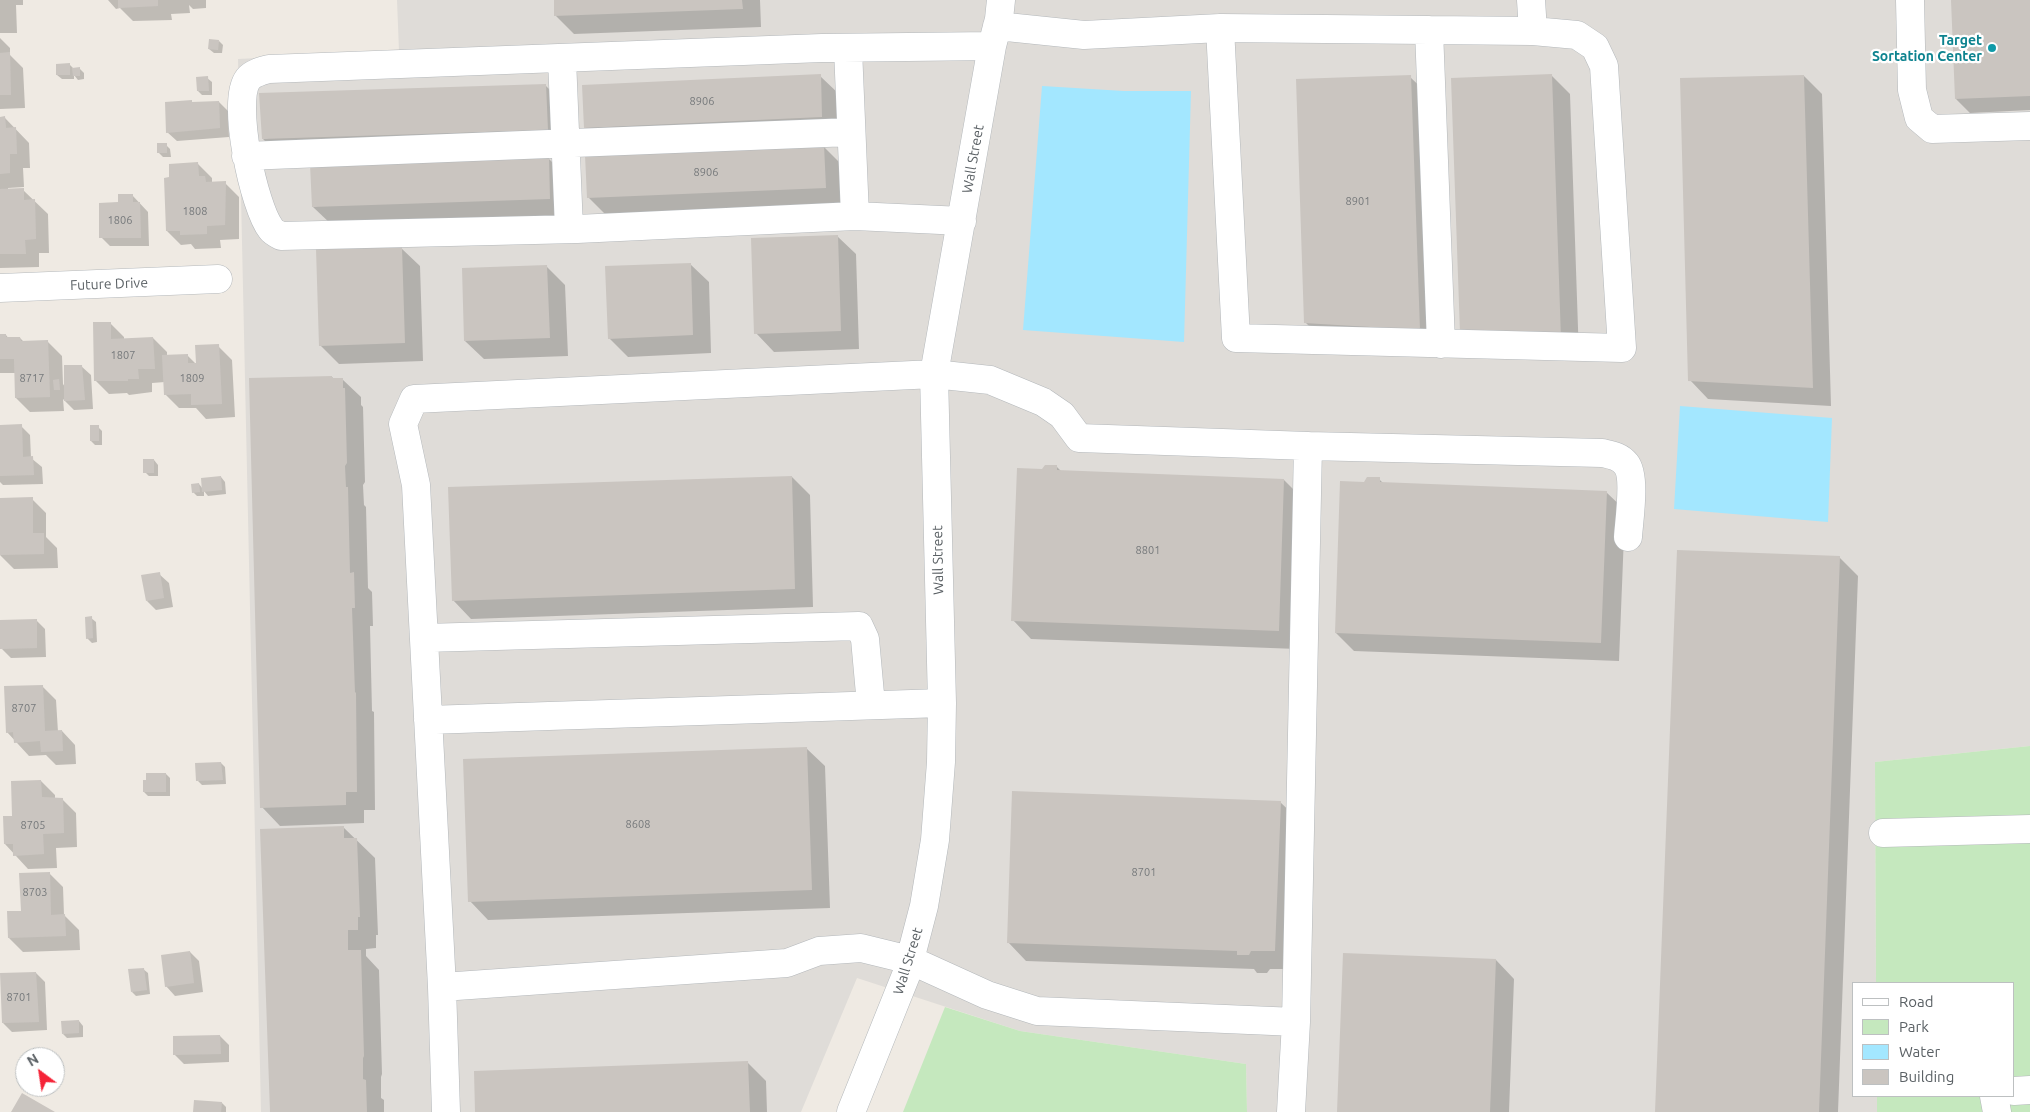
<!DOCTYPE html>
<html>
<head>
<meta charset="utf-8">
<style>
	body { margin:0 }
	#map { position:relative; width:2030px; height:1112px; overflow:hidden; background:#efeae3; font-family:Ubuntu,sans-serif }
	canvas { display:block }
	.legend { position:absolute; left:1852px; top:982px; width:162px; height:115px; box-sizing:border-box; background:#fff; border:1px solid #bdc0c1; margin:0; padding:6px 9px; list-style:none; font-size:15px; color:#5b6165 }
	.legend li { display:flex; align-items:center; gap:10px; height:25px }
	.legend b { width:25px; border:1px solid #bdc0c1 }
	.north { position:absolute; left:15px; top:1047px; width:50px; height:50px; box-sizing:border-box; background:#fff; border:1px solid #bdc0c1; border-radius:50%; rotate:329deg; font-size:14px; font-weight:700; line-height:20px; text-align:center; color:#5b6165 }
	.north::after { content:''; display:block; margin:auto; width:18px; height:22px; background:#f52337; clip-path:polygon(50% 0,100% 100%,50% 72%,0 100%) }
</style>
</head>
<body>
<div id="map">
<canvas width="2030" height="1112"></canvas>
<ul class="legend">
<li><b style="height:6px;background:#fff"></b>Road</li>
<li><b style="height:14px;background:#c5e8be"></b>Park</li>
<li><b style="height:14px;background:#a3e7ff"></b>Water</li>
<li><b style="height:14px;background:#cac5c0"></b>Building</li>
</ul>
<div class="north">N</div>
</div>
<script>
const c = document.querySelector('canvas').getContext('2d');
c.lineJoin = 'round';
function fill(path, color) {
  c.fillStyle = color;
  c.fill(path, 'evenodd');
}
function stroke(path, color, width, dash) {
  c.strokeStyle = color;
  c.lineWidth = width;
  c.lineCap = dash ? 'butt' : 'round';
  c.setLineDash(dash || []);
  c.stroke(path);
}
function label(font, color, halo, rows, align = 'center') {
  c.font = font + ' Ubuntu,sans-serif';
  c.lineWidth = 4.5;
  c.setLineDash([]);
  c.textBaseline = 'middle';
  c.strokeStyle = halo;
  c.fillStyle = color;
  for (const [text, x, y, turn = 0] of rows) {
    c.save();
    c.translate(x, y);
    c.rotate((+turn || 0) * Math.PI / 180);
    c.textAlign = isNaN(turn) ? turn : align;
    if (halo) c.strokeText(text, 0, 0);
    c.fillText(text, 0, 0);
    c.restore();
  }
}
fill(new Path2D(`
	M 397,0 L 2030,0 L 2030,746 L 1875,762 L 1876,983 L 1854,983 L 1854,1096 L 1877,1096 L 1877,1112 L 1247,1112 L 1246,1064 L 1020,1031 L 857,978 L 801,1112 L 261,1112 L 238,59 L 399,51 Z`), '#dfdcd8');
fill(new Path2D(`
	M 2030,746 L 2030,1112 L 1877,1112 L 1877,1096 L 2014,1096 L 2014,983 L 1876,983 L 1875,762 Z
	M 945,1007 L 1020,1031 L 1246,1064 L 1247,1112 L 903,1112 Z`), '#c5e8be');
fill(new Path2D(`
	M 1042,86 L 1124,91 L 1191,91 L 1184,342 L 1023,330 Z
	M 1680,406 L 1832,418 L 1828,522 L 1674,509 Z`), '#a3e7ff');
fill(new Path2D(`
	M 0,0 L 23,0 L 23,5 L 16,5 L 17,33 L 0,33 Z
	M 108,0 L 206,0 L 206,8 L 193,9 L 189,5 L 190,13 L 171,14 L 172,20 L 133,21 L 120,8 L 116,9 Z
	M 555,0 L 760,0 L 761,27 L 574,34 L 556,16 Z
	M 1953,0 L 2030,0 L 2030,110 L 1970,113 L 1956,99 Z
	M 0,38 L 10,48 L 10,55 L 23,68 L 25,108 L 0,109 Z
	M 219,41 L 223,45 L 222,53 L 214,53 L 209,49 Z
	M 70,65 L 74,69 L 80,69 L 84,73 L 84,79 L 78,80 L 74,75 L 74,79 L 62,79 L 57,75 Z
	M 820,76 L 839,94 L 840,135 L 603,146 L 585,127 Z
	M 1552,76 L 1570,94 L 1579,357 L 1480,351 Z
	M 1804,76 L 1822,94 L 1831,406 L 1708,399 L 1690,380 Z
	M 1410,77 L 1429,95 L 1438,348 L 1324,341 L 1306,323 Z
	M 207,78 L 212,82 L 212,95 L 202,95 L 198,91 Z
	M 546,86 L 564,104 L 566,148 L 281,157 L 263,139 Z
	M 219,102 L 228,111 L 229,137 L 177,141 L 167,132 Z
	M 0,118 L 5,118 L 29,143 L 30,168 L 23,168 L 24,187 L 8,188 L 8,190 L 23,190 L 48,214 L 49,253 L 39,253 L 39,267 L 0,268 Z
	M 166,145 L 170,149 L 171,157 L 163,157 L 159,153 Z
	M 824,147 L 842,165 L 844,206 L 607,216 L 588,197 Z
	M 548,158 L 567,177 L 568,217 L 332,225 L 313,207 Z
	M 198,164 L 212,178 L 212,183 L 225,183 L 239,197 L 239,239 L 220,240 L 221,248 L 195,249 L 191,244 L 181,245 L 167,231 Z
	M 132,195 L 148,212 L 149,246 L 110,246 L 101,237 L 119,204 Z
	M 837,236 L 856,254 L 859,349 L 774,352 L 756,333 Z
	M 401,248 L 420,266 L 423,361 L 339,364 L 320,345 Z
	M 690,264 L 709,282 L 711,353 L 628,357 L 609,338 Z
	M 547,267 L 565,285 L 568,356 L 484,359 L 465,341 Z
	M 110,323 L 124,337 L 124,340 L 153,338 L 167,352 L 167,356 L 187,355 L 197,365 L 218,346 L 232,360 L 235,417 L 206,419 L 196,408 L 179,408 L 165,394 L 165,382 L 152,383 L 152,392 L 129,395 L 127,393 L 109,394 L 95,380 Z
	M 6,335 L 9,339 L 20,338 L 24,342 L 48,342 L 62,356 L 63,384 L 65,387 L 81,366 L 91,375 L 93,409 L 74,410 L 63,399 L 64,411 L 30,412 L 16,398 L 15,373 L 0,373 L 0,336 Z
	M 332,377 L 334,379 L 342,379 L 361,397 L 361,405 L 363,407 L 365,482 L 363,485 L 364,505 L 366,507 L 368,588 L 372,592 L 373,626 L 370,626 L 372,711 L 374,712 L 375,810 L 364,810 L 364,823 L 280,826 L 262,807 Z
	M 0,426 L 21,426 L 30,435 L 31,458 L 42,467 L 43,484 L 3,485 L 0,482 Z
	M 98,427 L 102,431 L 102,445 L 95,445 L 91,441 Z
	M 154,460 L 158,465 L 158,476 L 149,476 L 145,472 Z
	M 1056,466 L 1062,472 L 1284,480 L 1302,498 L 1297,649 L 1031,639 L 1013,620 L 1043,470 Z
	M 221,477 L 225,482 L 226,494 L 208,496 L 204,491 L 204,496 L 197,496 L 193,492 L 199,484 L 203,489 Z
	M 792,477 L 810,495 L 813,607 L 471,619 L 453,600 Z
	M 1379,479 L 1384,484 L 1606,492 L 1625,510 L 1619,661 L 1354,651 L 1336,633 L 1364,484 Z
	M 0,499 L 32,499 L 46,513 L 46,537 L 57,548 L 58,568 L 14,569 L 0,555 Z
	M 1839,557 L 1858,576 L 1838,1112 L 1657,1112 Z
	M 159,574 L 169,583 L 173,607 L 156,610 L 147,601 Z
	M 91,618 L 96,622 L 97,642 L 92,643 L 87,638 Z
	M 36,620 L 45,629 L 46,657 L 11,658 L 2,649 Z
	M 42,686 L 56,700 L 58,732 L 62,731 L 75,745 L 76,764 L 56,765 L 46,755 L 29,756 L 7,732 Z
	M 806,748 L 825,766 L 830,908 L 488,920 L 470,901 Z
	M 221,763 L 225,767 L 226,784 L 202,785 L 198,781 Z
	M 166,774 L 170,778 L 170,796 L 148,796 L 144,792 Z
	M 41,781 L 55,795 L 55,799 L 62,799 L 76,813 L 77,847 L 56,848 L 57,868 L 28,869 L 5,844 Z
	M 1280,802 L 1299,820 L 1293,969 L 1270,969 L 1267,973 L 1257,973 L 1254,969 L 1026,961 L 1008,942 Z
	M 343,827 L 375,858 L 378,935 L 376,935 L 376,948 L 366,949 L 366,956 L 379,970 L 382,1074 L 381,1077 L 381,1098 L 384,1100 L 384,1112 L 271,1112 Z
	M 49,873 L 63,887 L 64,915 L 79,930 L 80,950 L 23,952 L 9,938 L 22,912 Z
	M 190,952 L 199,961 L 203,992 L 175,996 L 166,986 Z
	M 1344,955 L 1496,960 L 1514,979 L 1509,1112 L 1338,1112 Z
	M 143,969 L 148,973 L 150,994 L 136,996 L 132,992 Z
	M 36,973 L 45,982 L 47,1030 L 12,1032 L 3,1023 Z
	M 79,1021 L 83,1026 L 83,1037 L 67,1038 L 63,1034 Z
	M 220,1036 L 229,1045 L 229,1062 L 184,1064 L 174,1054 Z
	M 748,1063 L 766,1081 L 767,1112 L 476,1112 Z
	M 222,1103 L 226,1107 L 226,1112 L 194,1112 Z`), '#0003');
fill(new Path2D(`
	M 118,0 L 158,0 L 158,6 L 118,8 Z
	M 554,0 L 742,0 L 743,9 L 554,16 Z
	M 1951,0 L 2030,0 L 2030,96 L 1955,99 Z
	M 209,39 L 219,40 L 218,50 L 208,49 Z
	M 10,52 L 11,95 L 0,95 L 0,53 Z
	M 70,63 L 70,75 L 56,75 L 56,64 Z
	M 80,67 L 80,76 L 73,76 L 72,68 Z
	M 821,74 L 822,117 L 584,128 L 582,85 Z
	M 1552,74 L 1561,339 L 1460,333 L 1451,78 Z
	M 1411,75 L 1420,330 L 1304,323 L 1296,79 Z
	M 1804,75 L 1813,388 L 1688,381 L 1680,78 Z
	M 208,76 L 209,91 L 197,91 L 196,77 Z
	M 546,84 L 548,130 L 262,139 L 259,93 Z
	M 192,100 L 192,102 L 219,101 L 220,128 L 166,133 L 165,102 Z
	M 5,116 L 6,128 L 16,127 L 17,154 L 10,154 L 10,173 L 0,174 L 0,117 Z
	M 157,143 L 167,143 L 167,153 L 157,153 Z
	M 824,145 L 826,188 L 587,198 L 585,155 Z
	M 549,157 L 550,199 L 312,207 L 310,164 Z
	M 198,162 L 199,176 L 205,176 L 206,182 L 226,181 L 225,225 L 207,226 L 207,234 L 180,235 L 180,231 L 166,231 L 164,178 L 169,177 L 169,164 Z
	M 24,188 L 24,200 L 35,199 L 36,239 L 25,240 L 26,254 L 0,254 L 0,189 Z
	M 118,194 L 133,194 L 133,202 L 140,202 L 141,238 L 99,238 L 99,203 L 118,202 Z
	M 838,235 L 841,331 L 754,334 L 751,238 Z
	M 402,247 L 405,343 L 319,346 L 316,249 Z
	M 691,263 L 693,335 L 608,339 L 605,266 Z
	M 547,265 L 550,338 L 464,341 L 462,268 Z
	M 93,322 L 111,322 L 111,339 L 153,337 L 155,369 L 138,369 L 139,379 L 128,379 L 128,381 L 94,381 Z
	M 0,334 L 6,334 L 6,337 L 20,337 L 21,341 L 48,340 L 50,397 L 15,398 L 14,359 L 0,359 Z
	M 219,344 L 222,404 L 191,405 L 191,394 L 164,395 L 162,355 L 188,354 L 188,363 L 196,363 L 195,345 Z
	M 64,365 L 82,365 L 85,400 L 64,401 Z
	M 332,376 L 332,378 L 343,378 L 343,388 L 345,388 L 347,463 L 345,466 L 346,487 L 348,487 L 350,573 L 354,572 L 355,608 L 352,608 L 355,693 L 356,692 L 357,792 L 346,792 L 346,805 L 260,808 L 249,378 Z
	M 59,379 L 60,390 L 54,390 L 53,380 Z
	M 22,424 L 23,457 L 33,456 L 34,475 L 0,476 L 0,425 Z
	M 90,425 L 99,425 L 99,441 L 90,441 Z
	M 143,459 L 154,459 L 154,473 L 143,473 Z
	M 1045,465 L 1057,465 L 1057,470 L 1284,479 L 1279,631 L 1011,621 L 1017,468 L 1042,469 Z
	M 221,476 L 222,490 L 202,492 L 201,478 Z
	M 792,476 L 795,589 L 452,601 L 448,487 Z
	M 1367,477 L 1380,477 L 1380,482 L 1607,491 L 1601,643 L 1335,633 L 1340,481 L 1364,482 Z
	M 199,483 L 200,492 L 192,493 L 191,484 Z
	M 33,497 L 33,533 L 44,533 L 44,554 L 0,555 L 0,498 Z
	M 1677,550 L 1840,556 L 1819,1112 L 1655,1112 Z
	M 160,572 L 164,598 L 146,601 L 141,575 Z
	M 92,616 L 93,638 L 86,639 L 85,617 Z
	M 37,619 L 37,648 L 0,649 L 0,620 Z
	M 43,685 L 45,731 L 62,730 L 63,751 L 41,752 L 40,741 L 14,743 L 13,732 L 6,733 L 4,686 Z
	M 807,747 L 812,890 L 468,902 L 463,759 Z
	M 221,762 L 223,780 L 196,781 L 195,763 Z
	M 146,773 L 166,773 L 166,792 L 143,792 L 143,780 L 146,780 Z
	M 41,780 L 42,797 L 63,798 L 64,833 L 43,834 L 44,854 L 13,856 L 13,844 L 4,844 L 3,816 L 12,816 L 11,781 Z
	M 1012,791 L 1281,801 L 1275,951 L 1251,951 L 1249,955 L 1237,955 L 1237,951 L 1007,943 Z
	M 344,826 L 344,838 L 357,838 L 360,917 L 358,917 L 358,930 L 348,930 L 348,950 L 361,950 L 364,1056 L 363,1058 L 363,1079 L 366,1080 L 367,1112 L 270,1112 L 260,829 Z
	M 50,872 L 51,915 L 65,914 L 66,936 L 8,938 L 7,911 L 21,911 L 19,873 Z
	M 190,951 L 194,983 L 165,987 L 161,955 Z
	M 1343,953 L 1496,959 L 1490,1112 L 1337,1112 Z
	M 144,968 L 147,990 L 131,992 L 128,969 Z
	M 36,972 L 39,1022 L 2,1023 L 0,973 Z
	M 79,1020 L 79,1033 L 62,1034 L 61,1021 Z
	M 220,1035 L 221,1054 L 173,1055 L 173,1036 Z
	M 748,1061 L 750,1112 L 475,1112 L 474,1071 Z
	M 22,1093 L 55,1112 L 11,1112 Z
	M 194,1100 L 222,1102 L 221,1112 L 193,1112 Z`), '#cac5c0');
const minor = new Path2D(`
	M 1910,0 L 1912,90 L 1919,118 L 1932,129 L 2030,126
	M 997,26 L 1084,35 L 1220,28 L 1533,31 L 1531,0
	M 1220,28 L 1236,338 L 1622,348 L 1604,66 L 1595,47 L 1577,35 L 1533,31
	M 1429,30 L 1441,344
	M 848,49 L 855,216
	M 562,59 L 569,229
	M 246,156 L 851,132
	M 962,221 L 855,216 L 577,229 L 281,236 C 277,234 273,232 271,229 C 254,208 231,101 248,79 C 253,73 262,71 269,69 L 822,48 L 992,46
	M 0,288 L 218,279
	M 1308,446 L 1602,453 C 1611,455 1620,456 1626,464 C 1636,476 1629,521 1628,537
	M 424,638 L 859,626 L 865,639 L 871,705
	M 428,720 L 942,703
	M 1883,833 L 2030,829
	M 442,987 L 446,1112
	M 2014,1091 L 2030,1090
	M 1994,1096 L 1997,1112
	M 851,1112 L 906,975 L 924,906 L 935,840 L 941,762 L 942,703 L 934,374 L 992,46 L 999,19 L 1001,0
	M 1291,1112 L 1296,1022 L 1308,446 L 1079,438 L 1062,415 L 1043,402 L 990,380 L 934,374 L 414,399 L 403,424 L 416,485 L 442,987 L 787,963 L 819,951 L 861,948 L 910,960 L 987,995 L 1037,1011 L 1296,1022`);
stroke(minor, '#b4b8bb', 29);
stroke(minor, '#fff', 28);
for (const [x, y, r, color] of [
	[1992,48,5,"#0f9aa8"]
]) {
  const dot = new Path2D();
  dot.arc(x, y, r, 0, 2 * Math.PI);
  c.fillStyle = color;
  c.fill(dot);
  stroke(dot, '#fff', 2);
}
label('11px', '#777a7c', null, [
	["8906",702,101],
	["8906",706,172],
	["8901",1358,201],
	["1808",195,211],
	["1806",120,220],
	["1807",123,355],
	["8717",32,378],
	["1809",192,378],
	["8801",1148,550],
	["8707",24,708],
	["8608",638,824],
	["8705",33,825],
	["8701",1144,872],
	["8703",35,892],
	["8701",19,997]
]);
label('bold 14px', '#0d838f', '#fff', [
	["Target",1982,40],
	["Sortation Center",1982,56]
], 'right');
label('14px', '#5b6165', '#fff', [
	["Wall Street",973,159,-80],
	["Future Drive",109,284,-2],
	["Wall Street",938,560,-91],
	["Wall Street",908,961,-73]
]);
</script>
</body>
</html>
